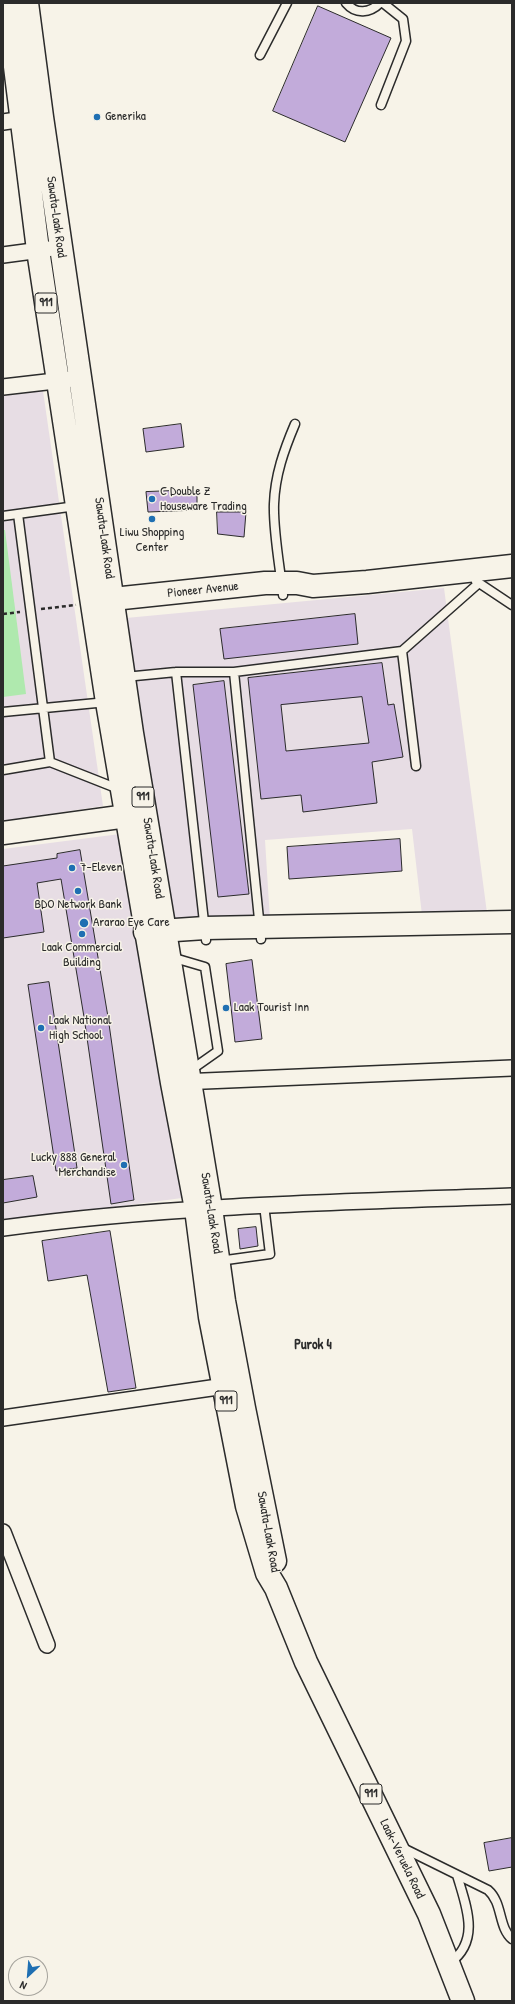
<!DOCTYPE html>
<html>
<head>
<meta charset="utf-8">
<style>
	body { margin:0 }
	#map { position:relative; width:515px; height:2004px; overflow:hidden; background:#f7f3e8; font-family:"Patrick Hand",sans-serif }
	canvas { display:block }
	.frame { position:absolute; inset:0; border:4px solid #2b2b2b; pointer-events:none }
	.north { position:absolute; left:8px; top:1956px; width:40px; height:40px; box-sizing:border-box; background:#f7f3e8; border:1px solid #a5a39c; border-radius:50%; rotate:206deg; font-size:11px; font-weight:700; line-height:16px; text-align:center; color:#2b2b2b }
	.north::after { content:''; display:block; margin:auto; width:14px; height:18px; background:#1f6fb2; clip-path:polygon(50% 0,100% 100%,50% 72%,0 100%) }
</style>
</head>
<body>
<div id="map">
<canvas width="515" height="2004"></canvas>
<div class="frame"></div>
<div class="north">N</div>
</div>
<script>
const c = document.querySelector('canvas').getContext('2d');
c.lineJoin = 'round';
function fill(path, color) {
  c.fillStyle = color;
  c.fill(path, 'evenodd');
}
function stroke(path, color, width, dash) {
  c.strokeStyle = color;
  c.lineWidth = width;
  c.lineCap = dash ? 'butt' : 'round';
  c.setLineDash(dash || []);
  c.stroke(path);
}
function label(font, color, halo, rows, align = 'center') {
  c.font = font + ' "Patrick Hand",sans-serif';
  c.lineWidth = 3;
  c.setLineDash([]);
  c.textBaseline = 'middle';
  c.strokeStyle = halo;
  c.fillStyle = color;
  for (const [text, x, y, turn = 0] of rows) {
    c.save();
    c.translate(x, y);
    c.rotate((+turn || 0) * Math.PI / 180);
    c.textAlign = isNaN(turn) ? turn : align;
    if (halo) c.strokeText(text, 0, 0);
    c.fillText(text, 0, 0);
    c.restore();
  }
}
fill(new Path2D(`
	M 43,391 L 103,806 L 3,821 L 3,396 Z
	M 444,588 L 487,913 L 422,915 L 412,829 L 265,840 L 270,920 L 171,924 L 126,618 Z
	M 120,834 L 182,1198 L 3,1222 L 3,849 Z`), '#e7dde4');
fill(new Path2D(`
	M 3,530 L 5,530 L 26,694 L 3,697 Z`), '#afe9ae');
const building = new Path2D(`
	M 318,6 L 391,38 L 345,142 L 273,111 Z
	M 181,424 L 184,447 L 146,452 L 143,429 Z
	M 197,490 L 197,510 L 148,512 L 146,492 Z
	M 217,512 L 246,512 L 244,537 L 218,534 Z
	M 355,614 L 358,644 L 224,659 L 220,629 Z
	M 382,663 L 388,705 L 394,704 L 403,757 L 372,762 L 377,803 L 303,812 L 301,795 L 261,799 L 248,678 ZM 362,697 L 369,743 L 286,751 L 281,705 Z
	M 224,681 L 249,894 L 218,897 L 193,685 Z
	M 400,839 L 402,871 L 289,879 L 287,847 Z
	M 80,850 L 108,1017 L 134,1200 L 111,1204 L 84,1017 L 61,879 L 37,883 L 44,932 L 3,938 L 3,866 L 57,858 L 57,854 Z
	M 252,960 L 262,1039 L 235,1042 L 226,964 Z
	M 49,982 L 77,1168 L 56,1171 L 28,985 Z
	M 33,1176 L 37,1197 L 3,1203 L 3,1180 Z
	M 256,1227 L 258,1246 L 240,1249 L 238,1229 Z
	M 110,1231 L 136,1388 L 108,1392 L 87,1275 L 48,1281 L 42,1241 Z
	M 512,1838 L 512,1867 L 489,1871 L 484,1843 Z`);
fill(building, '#c2abda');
stroke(building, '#2b2b2b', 1);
const lane = new Path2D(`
	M 346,3 C 356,15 370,13 380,3
	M 260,55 L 287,3
	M 381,105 L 406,41 L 403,19 L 383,3
	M 18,514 L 50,762
	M 3,516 L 76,506
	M 476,581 L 512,605
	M 283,595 C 280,567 273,531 274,504 C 275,475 284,450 295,424
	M 402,651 L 416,766
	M 176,672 L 206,940
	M 234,672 L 261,939
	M 125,677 L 176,672 L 234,672 L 402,651 L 479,583
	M 3,712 L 107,702
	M 3,770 L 50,762 L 121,790
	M 171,957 L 205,967 L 218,1051 L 191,1070
	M 219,1261 L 270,1254 L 264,1205
	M 403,1848 L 488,1890 C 503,1903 498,1927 512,1939
	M 450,1963 C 481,1940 466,1906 457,1875`);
const street = new Path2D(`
	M 3,122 L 31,118
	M 3,255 L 48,249
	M 3,387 L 81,378
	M 181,1082 L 512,1068
	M 3,1228 C 172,1205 342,1202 512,1196
	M 3,1418 L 232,1385
	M 3,1532 L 47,1645`);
const secondary = new Path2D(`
	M 94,601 L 265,583 L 297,583 L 313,586 L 367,582 L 512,566
	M 3,833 L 127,816
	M 145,932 L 205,928 L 512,922`);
const primary = new Path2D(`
	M 7,3 L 38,250 L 107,702 L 172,1083 L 196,1209 L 210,1317 L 247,1506 L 267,1573 L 276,1588 L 306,1662 L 429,1914 L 463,2001
	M 27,3 L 42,117 L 132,733 L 211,1208 L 224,1301 L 244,1408 L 275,1561`);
stroke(lane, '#2b2b2b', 11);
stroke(street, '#2b2b2b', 18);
stroke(secondary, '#2b2b2b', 25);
stroke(primary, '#2b2b2b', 25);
stroke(new Path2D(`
	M 41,609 L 76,605
	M 3,614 L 20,612`), '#2b2b2b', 2.5, [4, 3]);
stroke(lane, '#f7f3e8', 8);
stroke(street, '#f7f3e8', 15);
stroke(secondary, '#f7f3e8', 22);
stroke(primary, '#f7f3e8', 22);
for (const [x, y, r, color] of [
	[97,117,4,"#1f6fb2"],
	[152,499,4,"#1f6fb2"],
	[152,519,4,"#1f6fb2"],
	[72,868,4,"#1f6fb2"],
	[78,891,4,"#1f6fb2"],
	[84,923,5,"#1f6fb2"],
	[82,934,4,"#1f6fb2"],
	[226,1008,4,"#1f6fb2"],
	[41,1028,4,"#1f6fb2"],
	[124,1165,4,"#1f6fb2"]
]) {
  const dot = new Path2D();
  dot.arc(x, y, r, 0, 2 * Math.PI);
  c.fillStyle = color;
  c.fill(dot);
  stroke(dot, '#f7f3e8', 1.5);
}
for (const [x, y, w] of [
	[46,303,22],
	[143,797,22],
	[226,1401,22],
	[371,1794,22]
]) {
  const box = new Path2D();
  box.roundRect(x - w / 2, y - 10, w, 20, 3);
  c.fillStyle = '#f7f3e8';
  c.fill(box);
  stroke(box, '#2b2b2b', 1);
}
label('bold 12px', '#2b2b2b', null, [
	["911",46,303],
	["911",143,797],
	["911",226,1401],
	["911",371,1794]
]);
label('13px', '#2b2b2b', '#f7f3e8', [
	["Generika",105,117],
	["C Double Z",160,492],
	["Houseware Trading",160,507],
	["Liwu Shopping",152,533,"center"],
	["Center",152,548,"center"],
	["7-Eleven",80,868],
	["BDO Network Bank",78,905,"center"],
	["Ararao Eye Care",93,923],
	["Laak Commercial",82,948,"center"],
	["Building",82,963,"center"],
	["Laak Tourist Inn",234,1008],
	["Laak National",49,1021],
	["High School",49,1036],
	["Lucky 888 General",116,1158,"right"],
	["Merchandise",116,1173,"right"]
], 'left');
label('13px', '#2b2b2b', '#f7f3e8', [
	["Sawata-Laak Road",56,217,82],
	["Sawata-Laak Road",104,538,82],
	["Pioneer Avenue",203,590,-6],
	["Sawata-Laak Road",153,858,81],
	["Sawata-Laak Road",211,1213,81],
	["Sawata-Laak Road",268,1532,80],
	["Laak-Veruela Road",402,1859,64]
]);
label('bold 14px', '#2b2b2b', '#f7f3e8', [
	["Purok 4",313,1345]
]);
</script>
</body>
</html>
